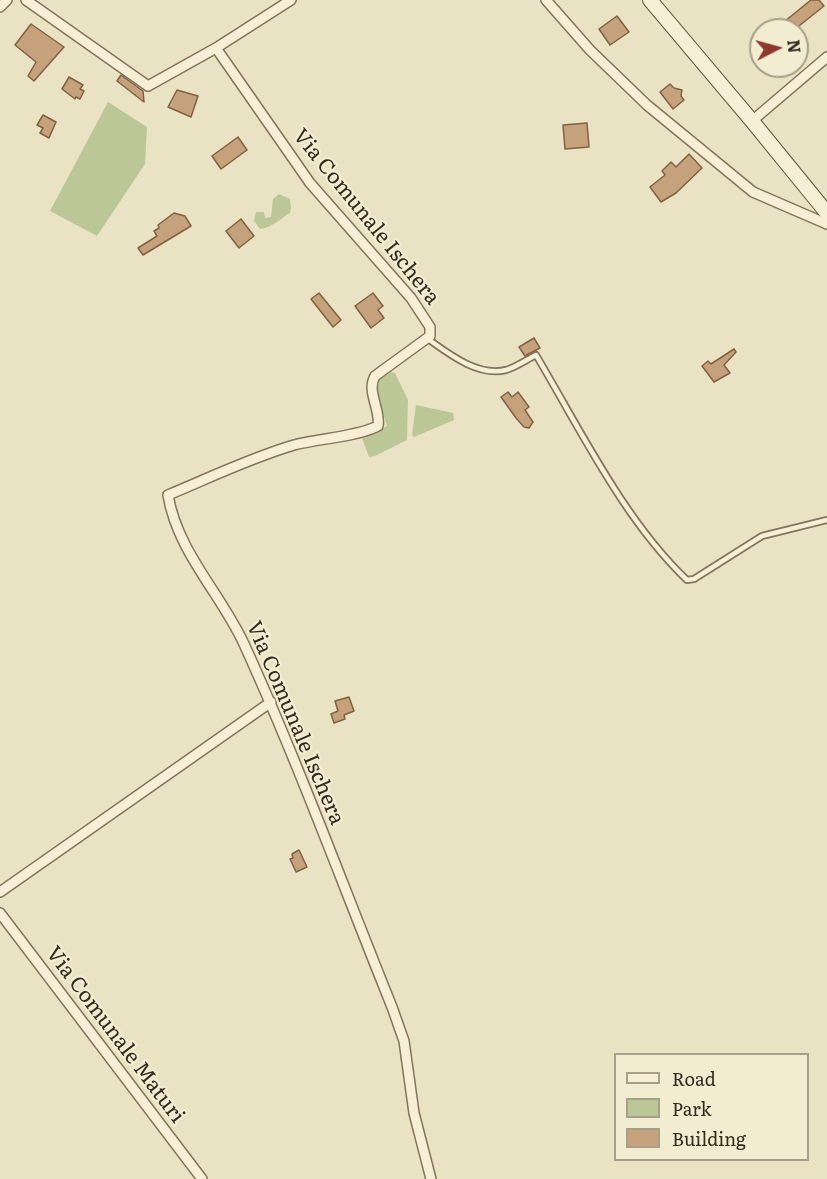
<!DOCTYPE html>
<html>
<head>
<meta charset="utf-8">
<style>
	body { margin:0 }
	#map { position:relative; width:827px; height:1179px; overflow:hidden; background:#eae3c3; font-family:Literata,serif }
	canvas { display:block }
	.legend { position:absolute; left:614px; top:1053px; width:195px; height:108px; box-sizing:border-box; background:#f2ecd1; border:2px solid #a69f89; margin:0; padding:8px 10px; list-style:none; font-size:18px; color:#342b1e }
	.legend li { display:flex; align-items:center; gap:12px; height:30px }
	.legend b { width:30px; border:2px solid #a69f89 }
	.north { position:absolute; left:749px; top:18px; width:60px; height:60px; box-sizing:border-box; background:#f2ecd1; border:2px solid #a69f89; border-radius:50%; rotate:84deg; font-size:16px; font-weight:700; line-height:24px; text-align:center; color:#342b1e }
	.north::after { content:''; display:block; margin:auto; width:21px; height:27px; background:#8d3930; clip-path:polygon(50% 0,100% 100%,50% 72%,0 100%) }
</style>
</head>
<body>
<div id="map">
<canvas width="827" height="1179"></canvas>
<ul class="legend">
<li><b style="height:8px;background:#f6efd5"></b>Road</li>
<li><b style="height:16px;background:#bcc798"></b>Park</li>
<li><b style="height:16px;background:#c5a27b"></b>Building</li>
</ul>
<div class="north">N</div>
</div>
<script>
const c = document.querySelector('canvas').getContext('2d');
c.lineJoin = 'round';
function fill(path, color) {
  c.fillStyle = color;
  c.fill(path, 'evenodd');
}
function stroke(path, color, width, dash) {
  c.strokeStyle = color;
  c.lineWidth = width;
  c.lineCap = dash ? 'butt' : 'round';
  c.setLineDash(dash || []);
  c.stroke(path);
}
function label(font, color, halo, rows, align = 'center') {
  c.font = font + ' Literata,serif';
  c.lineWidth = 4.5;
  c.setLineDash([]);
  c.textBaseline = 'middle';
  c.strokeStyle = halo;
  c.fillStyle = color;
  for (const [text, x, y, turn = 0] of rows) {
    c.save();
    c.translate(x, y);
    c.rotate((+turn || 0) * Math.PI / 180);
    c.textAlign = isNaN(turn) ? turn : align;
    if (halo) c.strokeText(text, 0, 0);
    c.fillText(text, 0, 0);
    c.restore();
  }
}
fill(new Path2D(`
	M 108,102 L 147,127 L 145,164 L 97,236 L 50,211 Z
	M 279,194 L 290,199 L 291,208 L 290,213 C 280,219 271,228 260,229 L 254,221 L 256,212 L 264,212 L 265,218 L 271,217 L 273,199 Z
	M 391,372 L 395,373 L 408,400 L 407,440 L 375,456 L 369,457 L 362,438 L 387,426 L 377,395 L 378,380 Z
	M 416,405 L 453,413 L 454,420 L 414,437 L 412,435 Z`), '#bcc798');
const building = new Path2D(`
	M 811,0 L 819,0 L 824,6 L 794,30 L 774,30 Z
	M 617,16 L 629,32 L 610,45 L 599,29 Z
	M 31,24 L 64,47 L 34,81 L 28,76 L 36,62 L 15,45 Z
	M 121,75 L 143,91 L 144,102 L 117,81 Z
	M 69,77 L 83,85 L 80,89 L 84,91 L 80,99 L 76,97 L 75,99 L 62,89 Z
	M 670,84 L 674,88 L 682,90 L 681,96 L 684,100 L 673,109 L 660,92 Z
	M 177,90 L 198,96 L 191,117 L 168,107 Z
	M 43,115 L 56,122 L 49,138 L 40,133 L 43,128 L 37,125 Z
	M 587,123 L 589,147 L 565,149 L 563,125 Z
	M 238,137 L 247,150 L 221,169 L 212,156 Z
	M 689,154 L 702,168 L 676,193 L 661,202 L 650,187 L 665,175 L 662,171 L 671,162 L 676,167 Z
	M 174,213 L 185,216 L 191,226 L 143,255 L 138,248 L 157,236 L 154,231 L 159,228 L 158,225 Z
	M 241,219 L 254,236 L 239,248 L 226,231 Z
	M 319,293 L 341,320 L 333,327 L 311,299 Z
	M 373,293 L 383,306 L 378,310 L 384,318 L 371,328 L 355,306 Z
	M 534,338 L 540,348 L 525,356 L 519,347 Z
	M 734,349 L 736,352 L 724,365 L 730,373 L 714,382 L 702,366 L 708,361 L 711,364 Z
	M 508,392 L 512,397 L 518,392 L 529,407 L 525,410 L 533,422 L 529,428 L 524,427 L 516,418 L 501,397 Z
	M 349,697 L 354,711 L 344,715 L 345,719 L 334,723 L 331,714 L 338,711 L 335,701 Z
	M 299,850 L 307,867 L 296,872 L 290,859 L 293,858 L 292,854 Z`);
fill(building, '#c5a27b');
stroke(building, '#806243', 1.5);
const lane = new Path2D(`
	M 428,339 C 449,354 478,377 506,370 C 516,367 526,360 536,355 C 580,429 624,520 687,580 L 694,579 L 762,536 L 827,520`);
const street = new Path2D(`
	M 26,0 L 148,86 L 216,48
	M 291,0 L 216,48 L 310,183 L 411,298 L 430,327 L 430,336 L 375,376 C 366,391 381,410 378,426 L 376,427 C 350,438 321,438 294,445 C 250,458 209,478 168,495 C 177,551 221,594 244,644 C 298,762 343,886 392,1007 L 404,1041 L 414,1113 L 431,1179
	M 546,0 L 590,50 L 647,105 L 753,192 L 827,224
	M 0,7 L 7,0
	M 752,121 L 827,57
	M 0,892 L 271,702
	M 0,913 L 202,1179`);
const secondary = new Path2D(`
	M 650,0 L 752,121 L 827,213`);
stroke(lane, '#83745b', 8);
stroke(street, '#83745b', 12);
stroke(secondary, '#64563e', 16);
stroke(lane, '#f6efd5', 4.5);
stroke(street, '#f6efd5', 9);
stroke(secondary, '#f6efd5', 14);
label('21px', '#342b1e', '#f2ecd1', [
	["Via Comunale Ischera",366,217,51],
	["Via Comunale Ischera",295,723,67],
	["Via Comunale Maturi",115,1035,53]
]);
</script>
</body>
</html>
